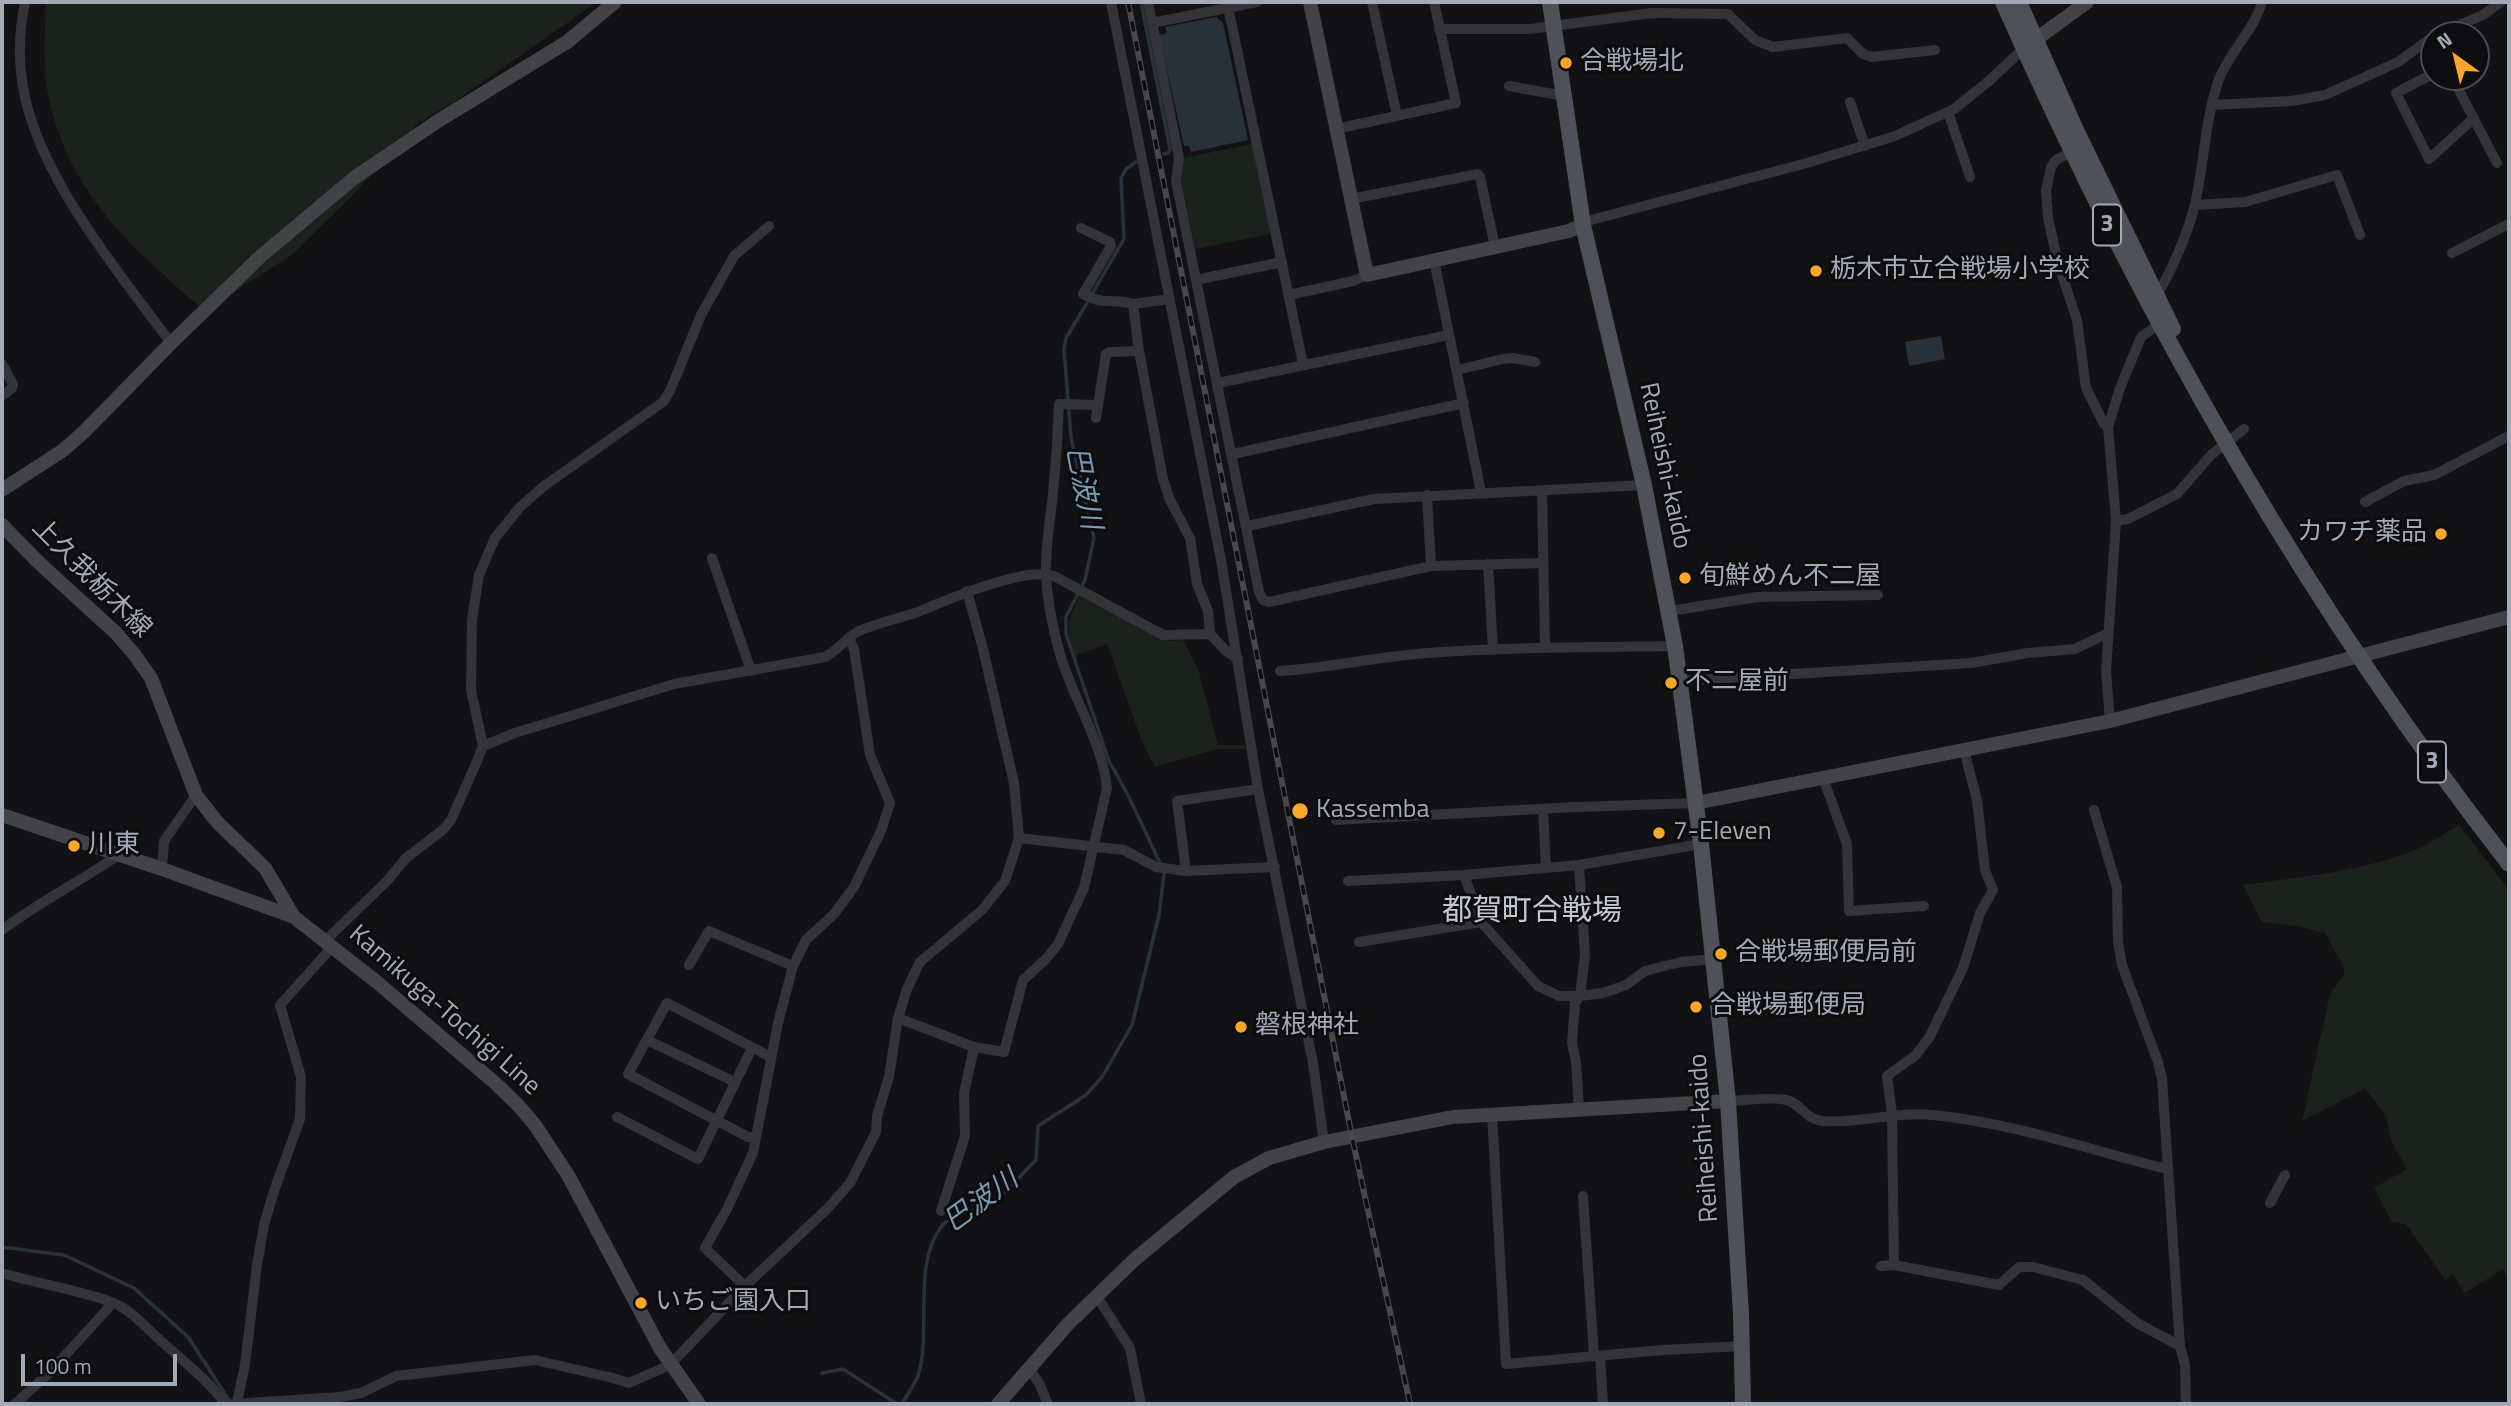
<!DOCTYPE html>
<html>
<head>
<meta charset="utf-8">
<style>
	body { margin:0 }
	#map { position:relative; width:2511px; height:1406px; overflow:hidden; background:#121214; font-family:"Titillium Web",sans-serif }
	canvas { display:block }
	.frame { position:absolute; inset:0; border:4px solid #a3a9b5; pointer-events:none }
	.north { position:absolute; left:2420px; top:21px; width:70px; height:70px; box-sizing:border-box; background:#0d0d0f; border:2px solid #494b51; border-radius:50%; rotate:326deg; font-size:19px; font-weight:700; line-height:28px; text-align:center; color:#a3a9b5 }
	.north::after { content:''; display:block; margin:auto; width:24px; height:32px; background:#f8a826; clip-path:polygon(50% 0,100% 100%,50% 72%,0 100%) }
	.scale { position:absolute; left:21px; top:1354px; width:156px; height:32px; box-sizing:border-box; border:4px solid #a3a9b5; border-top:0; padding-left:9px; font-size:21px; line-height:24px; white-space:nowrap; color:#a3a9b5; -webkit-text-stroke:5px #0d0d0f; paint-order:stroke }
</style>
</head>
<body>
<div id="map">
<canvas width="2511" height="1406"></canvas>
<div class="frame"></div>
<div class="north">N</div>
<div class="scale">100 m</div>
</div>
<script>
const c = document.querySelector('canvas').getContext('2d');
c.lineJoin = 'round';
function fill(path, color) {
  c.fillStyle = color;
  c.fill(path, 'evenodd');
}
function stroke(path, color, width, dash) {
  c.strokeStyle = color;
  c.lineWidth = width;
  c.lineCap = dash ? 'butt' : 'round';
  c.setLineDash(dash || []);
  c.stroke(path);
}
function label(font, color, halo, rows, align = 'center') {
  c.font = font + ' "Titillium Web","Noto Sans JP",sans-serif';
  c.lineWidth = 6;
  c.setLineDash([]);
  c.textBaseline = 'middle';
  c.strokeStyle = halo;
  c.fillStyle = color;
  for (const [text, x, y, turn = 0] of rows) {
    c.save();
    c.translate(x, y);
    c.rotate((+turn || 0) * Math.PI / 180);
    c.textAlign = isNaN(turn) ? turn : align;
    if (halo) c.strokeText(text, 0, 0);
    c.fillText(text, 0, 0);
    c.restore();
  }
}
fill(new Path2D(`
	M 46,2 L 597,2 L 454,102 L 419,122 L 351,197 L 293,254 L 205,311 C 134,250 73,198 50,104 C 42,71 45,35 46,2 Z
	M 1252,144 L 1271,234 L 1195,249 L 1182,183 L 1183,158 Z
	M 1080,596 L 1168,641 L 1183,640 L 1199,672 L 1218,745 L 1245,745 L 1246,749 L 1217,749 L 1155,767 L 1143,744 L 1107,644 L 1075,656 C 1065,626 1066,624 1080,596 Z
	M 2459,825 L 2509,890 L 2509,1279 L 2503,1269 L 2465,1293 L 2453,1274 L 2445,1280 L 2409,1228 L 2405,1224 L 2392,1222 L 2374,1188 L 2407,1169 L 2391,1140 L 2386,1116 L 2368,1092 L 2364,1089 L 2302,1121 L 2328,1003 L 2331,993 L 2344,975 L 2344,967 L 2325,933 L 2297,926 L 2262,922 L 2243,885 C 2302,877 2367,871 2422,847 C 2434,841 2446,832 2459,825 Z`), '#1a221b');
fill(new Path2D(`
	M 1216,17 L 1223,23 L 1248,140 L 1191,152 L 1189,146 L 1184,146 L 1159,35 L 1167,33 L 1165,27 Z
	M 1941,336 L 1945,359 L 1909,366 L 1905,342 Z`), '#283238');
stroke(new Path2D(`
	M 1141,2 L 1170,149 L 1168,153 L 1164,154
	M 1092,294 L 1124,239 L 1121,178 L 1126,169 L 1136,162
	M 1087,303 L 1066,338 L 1064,349 L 1071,437 L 1094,538 L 1085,580 L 1066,617 L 1066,634 L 1109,761 L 1129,797 L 1160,863
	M 2,1247 L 64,1255 L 134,1288 L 188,1337 L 229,1400
	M 822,1373 L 843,1369 L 897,1404
	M 902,1404 C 907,1395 914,1385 918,1376 C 932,1332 912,1265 941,1227 C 954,1211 973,1214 989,1204 C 1007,1192 1021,1175 1036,1160 L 1038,1126 L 1086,1095 L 1102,1077 L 1132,1025 L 1159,915 L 1164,874`), '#283238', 3.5);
stroke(new Path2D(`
	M 25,2 C 19,31 18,62 24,92 C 40,178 119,273 171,343
	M 1111,2 L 1221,560 L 1258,789 L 1313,1063 L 1324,1142
	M 1148,2 L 1179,158 L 1176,181 L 1259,592 L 1263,600 L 1269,602 L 1431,566 L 1543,563
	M 1227,2 L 1303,364
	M 1372,2 L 1397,116
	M 1152,23 L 1257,2
	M 1439,29 L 1530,29 L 1652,13 L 1728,14 L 1755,40 L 1773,47 L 1847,38 L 1863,54 L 1872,57 L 1935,50
	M 2436,35 L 2483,15 L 2501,2
	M 2434,73 L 2396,93 L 2429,159 L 2474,118
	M 2452,77 L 2497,163
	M 1509,86 L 1564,96
	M 1850,102 L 1865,146
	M 2212,105 L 2291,101 L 2325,95 L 2398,62 L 2434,36
	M 1948,112 L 1970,177
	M 1336,129 L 1456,103 L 1434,2
	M 2071,152 L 2056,160 L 2051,167 L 2046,191 L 2048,218 L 2058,263 L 2077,320 L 2086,388 L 2104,424 L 2108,427
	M 1351,199 L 1478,174 L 1480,177 L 1495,247
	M 2195,205 L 2245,202 L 2337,175 L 2360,235
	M 1583,225 L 1591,220 L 1807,163 L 1895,136 L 1954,109 L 1989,81 L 2023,49
	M 1081,228 L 1110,242 L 1111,246 L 1083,294 C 1105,306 1113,298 1133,304
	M 2452,253 L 2509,224
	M 1434,260 L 1481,492
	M 1196,280 L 1282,262
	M 1289,295 L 1353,281 L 1367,275
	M 2155,298 C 2171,273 2188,233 2195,204 C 2204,164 2205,121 2218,82 C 2228,53 2254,31 2262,2
	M 1170,299 L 1133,304 L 1139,351 L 1163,479 L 1170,500 L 1190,538 L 1197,584 L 1208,611 L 1210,634 L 1226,651 L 1238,659
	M 2,364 L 13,384 L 12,388 L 2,396
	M 1457,370 L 1503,359 L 1513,358 L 1535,362
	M 1218,383 L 1449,335
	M 1096,418 L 1106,354 L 1110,352 L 1139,351
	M 1233,454 L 1464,403
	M 1542,491 L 1545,647
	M 1427,495 L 1431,566
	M 2365,502 L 2404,481 L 2434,475 L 2509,436
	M 2116,521 L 2128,519 L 2177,494 L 2211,455 L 2244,429
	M 1247,526 L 1374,499 L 1644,485
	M 712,558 L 751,671
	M 1488,564 L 1493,650
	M 1670,611 L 1757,597 L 1878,595
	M 1280,671 C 1330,668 1379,656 1429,653 C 1511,647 1593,647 1675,646
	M 1679,681 L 1971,663 L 2028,653 L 2075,649 L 2108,633
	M 2110,721 L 2106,671 L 2116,521 L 2108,427 L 2120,388 L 2141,337 L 2159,324
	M 483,746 L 515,733 L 674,684 L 825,657 C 838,650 847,637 859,631 C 877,623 897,619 915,613 C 945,601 1024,566 1054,576 L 1163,635 L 1210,634
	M 1823,778 L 1847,844 L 1849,911 L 1924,906
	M 1543,809 L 1546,868
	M 2094,810 L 2117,887 L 2118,942 L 2122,965 L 2158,1062 L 2162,1079 L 2180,1346 L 2185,1365 L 2186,1404
	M 1336,820 L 1576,807 L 1696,803
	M 1019,838 L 1124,850 L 1156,867 L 1186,871 L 1275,867
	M 162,869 L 164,841 L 196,795
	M 1186,871 L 1177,801 L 1258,789
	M 1464,875 L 1481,922 L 1538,986 L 1559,996 L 1580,996 L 1603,993 L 1626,985 L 1645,971 L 1681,962 L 1713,959
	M 1348,881 L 1464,875 L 1579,865 L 1701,844
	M 2,930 C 39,902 81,881 120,854
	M 326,940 L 387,881 L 406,858 L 444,829 L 451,820 L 478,759 L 483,746 L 471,690 L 472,620 L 479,575 L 495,538 L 520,507 L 544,486 L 663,402 L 670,391 L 701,315 L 734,256 L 769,226
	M 1359,942 L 1481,922
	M 689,965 L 709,931 L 793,966
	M 898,1018 L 974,1047 L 1004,1052 L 1023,980 L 1046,959 L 1058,944 L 1084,888 L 1107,788 C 1102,739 1070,695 1058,647 C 1052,624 1047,599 1046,574 C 1045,548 1050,521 1053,494 C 1056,464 1058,434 1059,404 L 1097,405
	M 647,1040 L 735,1082
	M 1728,1101 C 1744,1101 1771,1096 1786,1100 C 1801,1103 1805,1119 1822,1121 C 1859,1124 1896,1111 1933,1115 C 2014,1123 2089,1150 2167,1169
	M 1579,1109 L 1576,1062 L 1572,1043 L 1575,1003 L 1580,996 L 1585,955 L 1579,865
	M 1492,1114 L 1506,1364 L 1663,1350 L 1742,1346
	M 617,1117 L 698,1159 L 752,1048
	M 756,1138 L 748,1137 L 628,1074 L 667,1003 L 771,1057
	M 1583,1196 L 1594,1356
	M 2270,1203 L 2285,1175
	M 941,1211 L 965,1136 L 964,1093 L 974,1047
	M 1894,1265 L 1892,1114 L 1887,1076 L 1916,1055 L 1930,1036 L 1963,968 L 1980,913 L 1993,890 L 1985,870 L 1977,800 L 1964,750
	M 1881,1266 L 1894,1265 L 1999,1285 L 2019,1267 L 2033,1267 L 2083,1280 L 2137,1323 L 2180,1346
	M 2,1273 C 38,1284 75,1289 111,1302 C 131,1309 145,1327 161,1341 C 184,1362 207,1379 226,1404
	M 745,1286 L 705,1248 L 727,1209 L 753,1153 L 778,1023 L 793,966 L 806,940 L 834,914 L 854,887 L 881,831 L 890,803 L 870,755 L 854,649 L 849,639
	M 1096,1295 L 1130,1348 L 1141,1404
	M 1600,1356 L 1603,1404
	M 1029,1369 L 1039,1383 L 1048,1404
	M 237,1402 L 245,1365 L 257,1265 L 264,1225 L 274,1191 L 300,1119 L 301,1077 L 280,1005 L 333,946
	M 15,1404 L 49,1373 L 113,1303
	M 233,1404 L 340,1397 L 361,1393 L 396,1376 L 535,1360 L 613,1378 L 629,1383 L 670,1365 L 745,1286 L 827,1209 L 850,1183 L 876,1132 L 877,1116 L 889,1077 L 898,1018 L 907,989 L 920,962 L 982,910 L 1005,881 L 1019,838 L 1014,783 L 983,649 L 967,591`), '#333439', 10);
stroke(new Path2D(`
	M 1310,2 L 1367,275 L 1569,231 L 1583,225
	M 2027,46 L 2087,2
	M 2,490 L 62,451 L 84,432 L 171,343 L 261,256 L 354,178 L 438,121 L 567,42 L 615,2
	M 2,525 L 37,561 L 116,633 L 134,654 L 151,678 L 196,795 L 217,822 L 265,868 L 294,917
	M 1696,803 L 2110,721 L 2509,617
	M 2,815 L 162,869 L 294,917 L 378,983 L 494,1082 L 518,1105 L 535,1125 L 568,1175 L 660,1348 L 699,1404
	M 998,1404 L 1068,1324 L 1134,1260 L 1234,1177 L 1269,1158 L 1324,1142 L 1453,1117 L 1728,1101`), '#414349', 14);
stroke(new Path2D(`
	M 1550,2 L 1583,225 L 1644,485 L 1675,646 L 1701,844 L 1728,1101 L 1741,1314 L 1743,1404
	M 2003,2 C 2138,308 2303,600 2509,864
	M 2019,2 L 2076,130 L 2173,329`), '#4f5158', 16);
const rail = new Path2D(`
	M 1128,2 L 1352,1137 L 1410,1404`);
stroke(rail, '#46484e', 6);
stroke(rail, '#0d0d0f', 3.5, [10]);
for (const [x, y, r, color] of [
	[1566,63,7,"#f8a826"],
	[1816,271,7,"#f8a826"],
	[2441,534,7,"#f8a826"],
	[1685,578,7,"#f8a826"],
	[1671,683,7,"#f8a826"],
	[1300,811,9,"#f8a826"],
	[1659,833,7,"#f8a826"],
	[74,846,7,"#f8a826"],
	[1721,954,7,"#f8a826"],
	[1696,1007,7,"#f8a826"],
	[1241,1027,7,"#f8a826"],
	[641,1303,7,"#f8a826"]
]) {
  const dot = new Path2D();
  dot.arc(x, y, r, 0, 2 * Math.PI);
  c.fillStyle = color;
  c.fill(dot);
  stroke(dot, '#0d0d0f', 2.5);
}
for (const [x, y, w] of [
	[2107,225,28],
	[2432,762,28]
]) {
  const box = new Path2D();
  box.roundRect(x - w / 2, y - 20.5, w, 41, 5);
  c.fillStyle = '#0d0d0f';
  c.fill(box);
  stroke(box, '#a3a9b5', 2);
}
label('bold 24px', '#a3a9b5', null, [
	["3",2107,225],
	["3",2432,762]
]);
label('26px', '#a3a9b5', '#0d0d0f', [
	["合戦場北",1580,63],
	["栃木市立合戦場小学校",1830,271],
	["カワチ薬品",2427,534,"right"],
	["旬鮮めん不二屋",1699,578],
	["不二屋前",1685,683],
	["Kassemba",1316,811],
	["7-Eleven",1673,833],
	["川東",88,846],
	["合戦場郵便局前",1735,954],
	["合戦場郵便局",1710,1007],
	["磐根神社",1255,1027],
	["いちご園入口",655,1303]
], 'left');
label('26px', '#a3a9b5', '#0d0d0f', [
	["Reiheishi-kaido",1664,466,78],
	["上久我栃木線",91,579,45],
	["Kamikuga-Tochigi Line",444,1011,41],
	["Reiheishi-kaido",1705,1138,-94]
]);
label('italic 28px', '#789ab2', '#0d0d0f', [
	["巴波川",1082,488,79],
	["巴波川",982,1202,-36]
]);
label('30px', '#c4c8d1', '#0d0d0f', [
	["都賀町合戦場",1532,913]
]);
</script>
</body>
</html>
